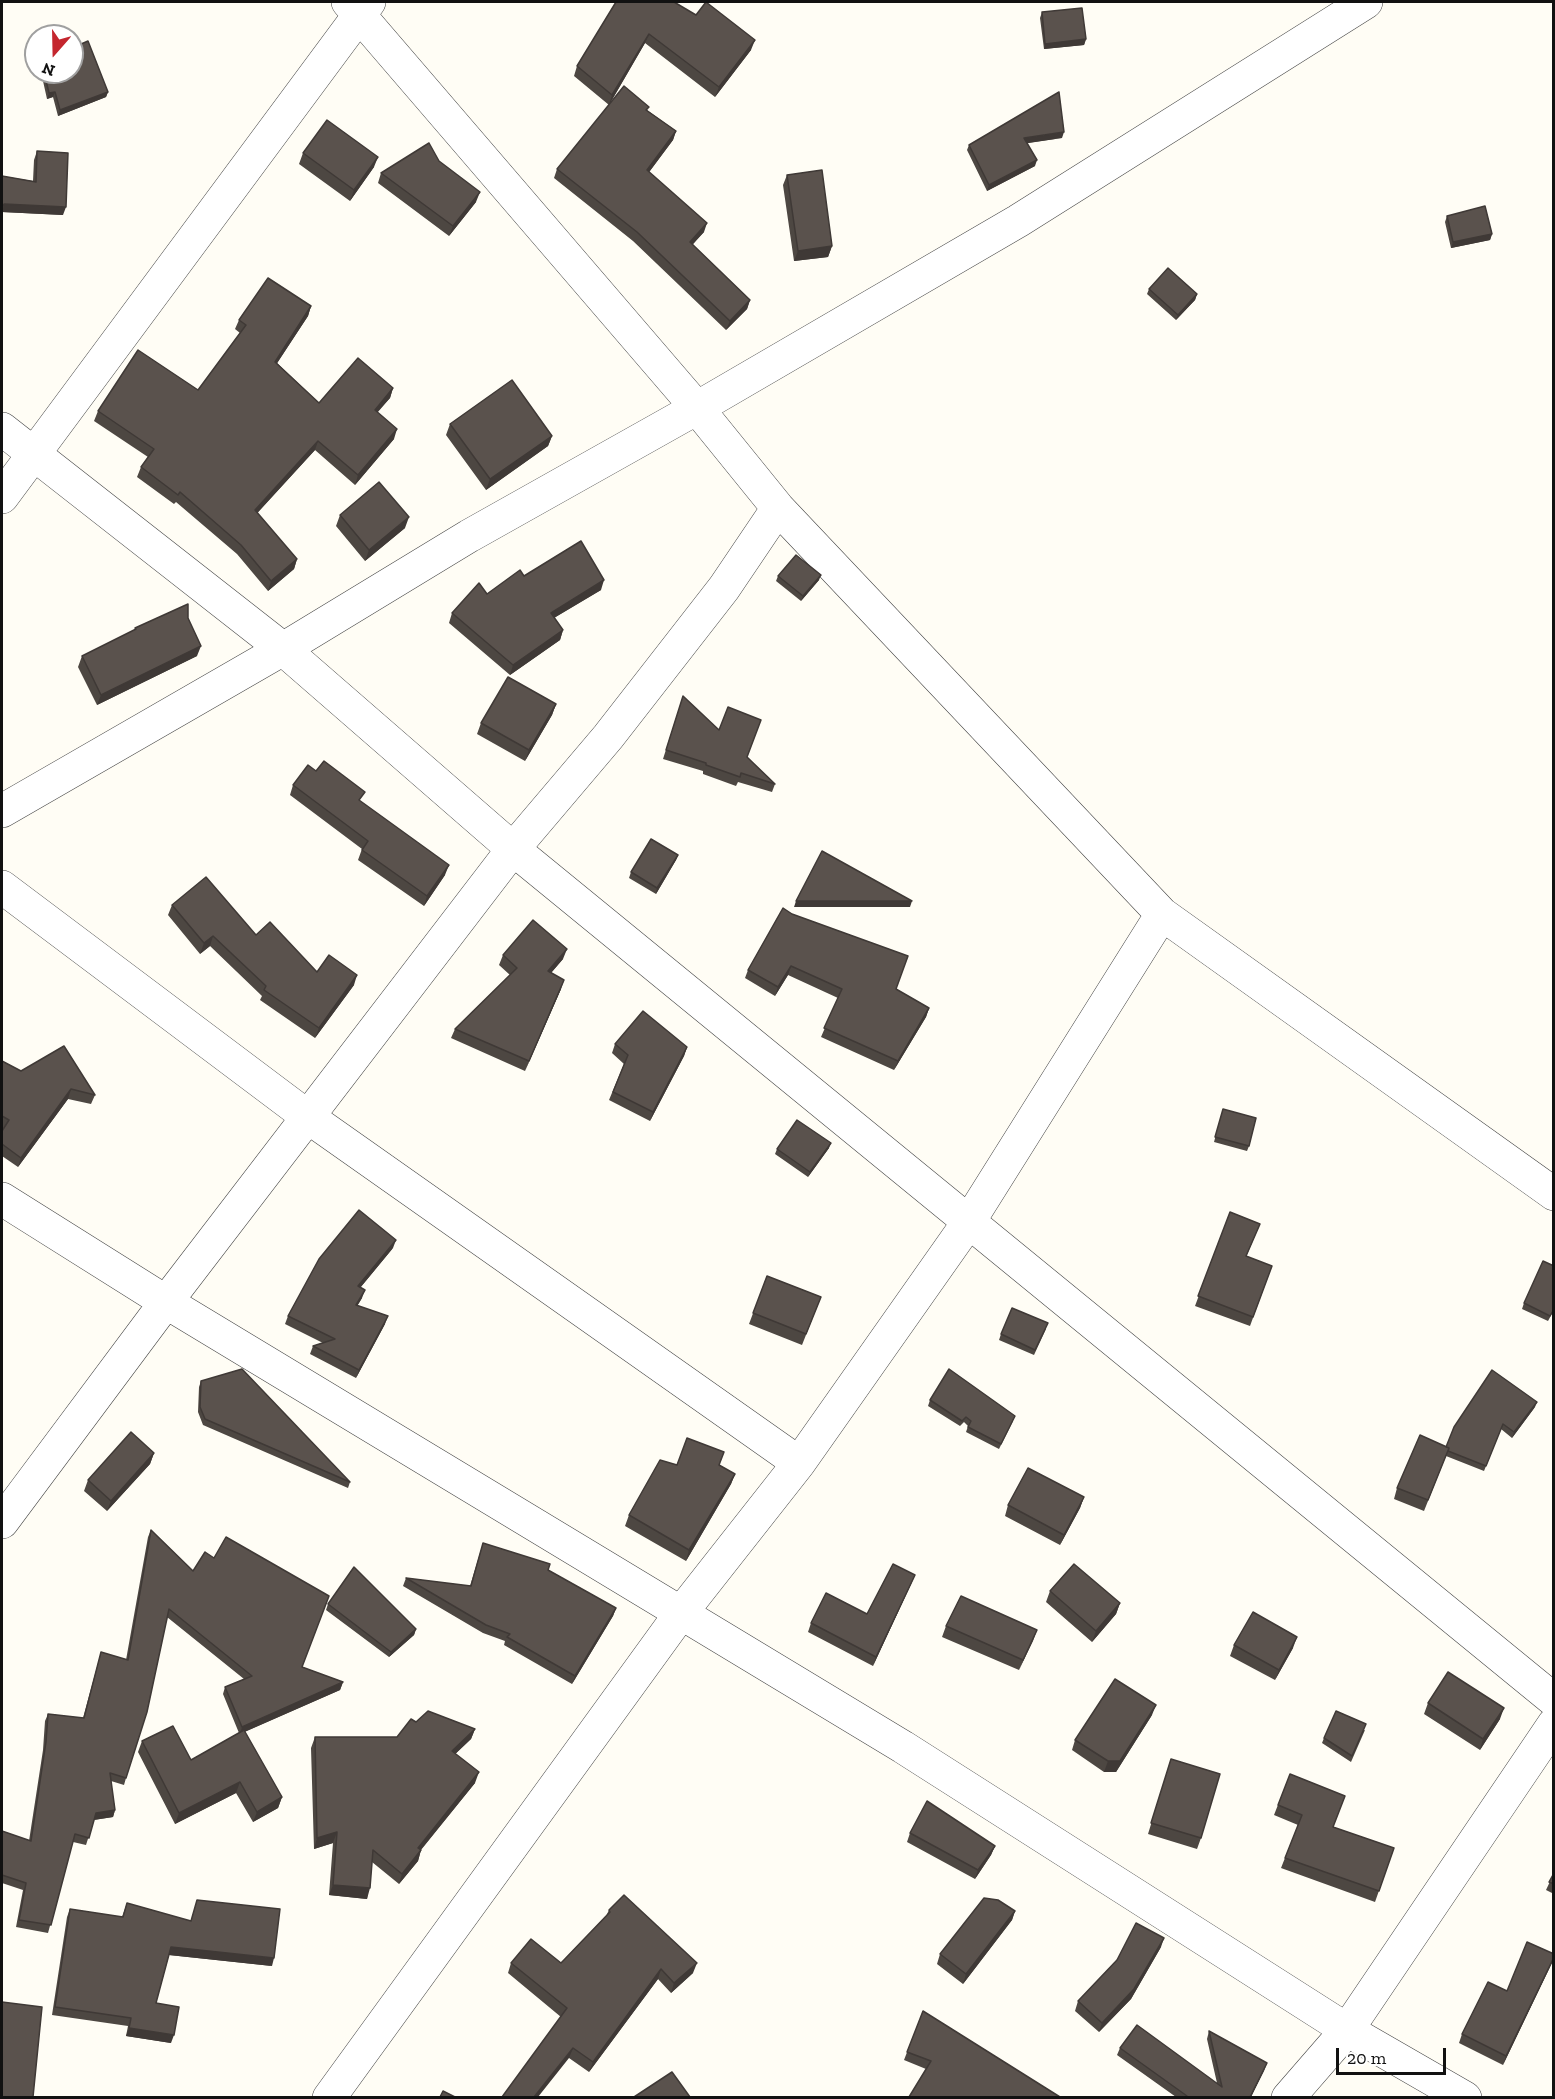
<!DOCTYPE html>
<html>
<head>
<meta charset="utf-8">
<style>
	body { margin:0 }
	#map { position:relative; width:1555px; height:2099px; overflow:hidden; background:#fffdf5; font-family:"Zilla Slab",serif }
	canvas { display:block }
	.frame { position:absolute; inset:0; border:3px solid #111; pointer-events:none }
	.north { position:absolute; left:24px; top:24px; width:60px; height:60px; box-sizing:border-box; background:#fff; border:2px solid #a0a0a0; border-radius:50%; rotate:200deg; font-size:16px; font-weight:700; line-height:24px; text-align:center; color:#111 }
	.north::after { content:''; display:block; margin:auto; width:21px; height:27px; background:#c4262e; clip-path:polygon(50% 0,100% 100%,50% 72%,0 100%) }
	.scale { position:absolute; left:1336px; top:2048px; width:110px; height:27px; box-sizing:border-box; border:3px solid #111; border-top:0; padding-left:8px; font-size:18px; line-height:21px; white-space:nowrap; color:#111; -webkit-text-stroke:4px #fff; paint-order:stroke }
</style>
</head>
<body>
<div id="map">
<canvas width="1555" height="2099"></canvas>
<div class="frame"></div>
<div class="north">N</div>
<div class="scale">20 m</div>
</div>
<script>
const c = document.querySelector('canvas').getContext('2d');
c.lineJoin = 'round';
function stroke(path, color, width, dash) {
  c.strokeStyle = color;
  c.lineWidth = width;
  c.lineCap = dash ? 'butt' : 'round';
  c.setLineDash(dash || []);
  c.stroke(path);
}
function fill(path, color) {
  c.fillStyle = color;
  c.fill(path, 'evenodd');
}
const minor = new Path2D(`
	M 348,2 L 697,408 L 778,508 L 1162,914 L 1554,1194
	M 2,429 L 283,649 L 513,849 L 1554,1700
	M 2,497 L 369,2
	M 2,887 L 308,1117 L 799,1463
	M 2,1199 L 166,1302 L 903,1747 L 1347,2030 L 1465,2098
	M 2,1522 L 166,1302 L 513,849 L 608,737 L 724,588 L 778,508
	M 329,2098 L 681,1613 L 799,1463 L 968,1223 L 1162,914
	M 1288,2098 L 1347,2030 L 1554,1724`);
const tertiary = new Path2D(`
	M 2,811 L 283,649 L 469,536 L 697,408 L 1018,221 L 1366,2`);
stroke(minor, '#444', 34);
stroke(tertiary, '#444', 34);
stroke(minor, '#fff', 33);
stroke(tertiary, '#fff', 33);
fill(new Path2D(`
	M 616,2 L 696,15 L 751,50 L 715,97 L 645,43 L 609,105 L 574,76 L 577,66 Z
	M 1042,12 L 1086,39 L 1084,45 L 1044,49 L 1040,18 Z
	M 41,72 L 72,72 L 108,92 L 106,97 L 58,116 L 53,97 L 47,99 Z
	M 649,107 L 647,110 L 676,131 L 673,140 L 649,172 L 704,232 L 692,244 L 750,300 L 747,309 L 726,330 L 633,241 L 554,178 L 557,169 Z
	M 1062,138 L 1027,143 L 1035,166 L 987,191 L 967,150 L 969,145 Z
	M 37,151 L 63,215 L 2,212 L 2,176 L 33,181 L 34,160 Z
	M 303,153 L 374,167 L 350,201 L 299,164 Z
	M 439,161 L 476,202 L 449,236 L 378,183 L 381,173 Z
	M 787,175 L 832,246 L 828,257 L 794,261 L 783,185 Z
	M 1447,216 L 1492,234 L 1490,240 L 1451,248 L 1445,222 Z
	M 1149,289 L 1197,294 L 1195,300 L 1176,320 L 1147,294 Z
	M 311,306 L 308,316 L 277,363 L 319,403 L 393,388 L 390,398 L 377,412 L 394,439 L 355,485 L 315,450 L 257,513 L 297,559 L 294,569 L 268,591 L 237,554 L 176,502 L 174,504 L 137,477 L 141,467 L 148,457 L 94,421 L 98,411 L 198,390 L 240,333 L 235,329 L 239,320 Z
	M 450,424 L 552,436 L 548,446 L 486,490 L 446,435 Z
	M 340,515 L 405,528 L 365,561 L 336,526 Z
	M 524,576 L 601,590 L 554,618 L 563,630 L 560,640 L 510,675 L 449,623 L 452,613 Z
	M 778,576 L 819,580 L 801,601 L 776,581 Z
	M 188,618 L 197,656 L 97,705 L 78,667 L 82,656 L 135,630 L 135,628 Z
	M 683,696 L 775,784 L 772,792 L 738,782 L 736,786 L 703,774 L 703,771 L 663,759 Z
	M 556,704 L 552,715 L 525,761 L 477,734 L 481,723 Z
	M 293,785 L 361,802 L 445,875 L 424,906 L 358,860 L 362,849 L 290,795 Z
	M 678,855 L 676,860 L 656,894 L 629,878 L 631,872 Z
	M 172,905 L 256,935 L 317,972 L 354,985 L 315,1038 L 260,1000 L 262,996 L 210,946 L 200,954 L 168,915 Z
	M 783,908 L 896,989 L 929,1008 L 926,1017 L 894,1070 L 821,1037 L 838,998 L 788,975 L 775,996 L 745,978 L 748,970 Z
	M 503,955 L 563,959 L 551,973 L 561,989 L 525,1071 L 451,1038 L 455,1029 L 510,975 L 499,965 Z
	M 615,1044 L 687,1047 L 684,1056 L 650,1121 L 609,1100 L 624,1064 L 612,1053 Z
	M 2,1061 L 21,1071 L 95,1095 L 91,1104 L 68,1099 L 18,1167 L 2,1156 L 2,1131 L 3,1128 L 2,1127 Z
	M 1223,1109 L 1249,1146 L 1247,1151 L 1214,1142 Z
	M 829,1148 L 808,1177 L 775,1154 L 777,1149 Z
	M 1230,1212 L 1260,1224 L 1246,1257 L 1272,1266 L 1250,1326 L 1195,1306 Z
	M 393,1248 L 360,1288 L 362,1298 L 357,1306 L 385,1324 L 356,1378 L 310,1354 L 313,1346 L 323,1343 L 285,1324 L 288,1316 Z
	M 1554,1266 L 1554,1310 L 1548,1321 L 1522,1309 L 1524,1303 Z
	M 767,1276 L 821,1297 L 802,1345 L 749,1324 Z
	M 1046,1329 L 1034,1355 L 999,1340 L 1001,1334 Z
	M 201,1381 L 350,1482 L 348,1488 L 203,1425 L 198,1412 L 199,1387 Z
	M 930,1400 L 1013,1421 L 999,1449 L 966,1432 L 968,1426 L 964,1422 L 960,1426 L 928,1406 Z
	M 1535,1407 L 1512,1438 L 1501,1429 L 1484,1471 L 1446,1456 L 1424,1511 L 1394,1499 L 1397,1488 L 1446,1447 Z
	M 154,1453 L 150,1464 L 107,1511 L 84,1491 L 88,1480 Z
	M 677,1465 L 719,1465 L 735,1474 L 731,1484 L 686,1561 L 625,1526 L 629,1515 Z
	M 1084,1497 L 1080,1508 L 1060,1545 L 1005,1516 L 1008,1505 Z
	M 151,1530 L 193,1571 L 302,1667 L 343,1682 L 340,1690 L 244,1732 L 282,1797 L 278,1808 L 253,1822 L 236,1793 L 175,1824 L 138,1752 L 142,1741 L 191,1760 L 239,1733 L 223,1694 L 225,1687 L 244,1679 L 167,1617 L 126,1778 L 124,1785 L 111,1781 L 115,1810 L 113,1817 L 94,1820 L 86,1845 L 73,1842 L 48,1933 L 16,1927 L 23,1890 L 2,1883 L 2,1831 L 29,1841 L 43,1750 L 45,1721 L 48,1714 L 83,1718 L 101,1652 L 126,1660 L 148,1537 Z
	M 483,1543 L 548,1570 L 616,1608 L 613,1616 L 572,1684 L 504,1645 L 505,1641 L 483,1633 L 403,1586 L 406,1578 L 470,1586 Z
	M 915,1575 L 911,1584 L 873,1666 L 808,1632 L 811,1623 L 867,1614 Z
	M 1050,1591 L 1120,1603 L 1116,1614 L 1092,1642 L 1046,1602 Z
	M 328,1604 L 416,1629 L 414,1635 L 389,1657 L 326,1610 Z
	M 946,1626 L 1037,1630 L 1019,1670 L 942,1637 Z
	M 1234,1645 L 1293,1648 L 1275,1680 L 1230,1656 Z
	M 1428,1703 L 1500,1719 L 1480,1750 L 1424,1714 Z
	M 1152,1715 L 1116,1772 L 1104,1772 L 1072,1750 L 1075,1740 Z
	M 416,1722 L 475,1729 L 471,1739 L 455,1754 L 475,1783 L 421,1850 L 418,1861 L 399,1884 L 372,1862 L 367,1899 L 329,1895 L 333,1843 L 314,1849 L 311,1748 L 315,1737 L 397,1737 Z
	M 1365,1730 L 1351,1762 L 1322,1743 L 1324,1738 Z
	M 1171,1759 L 1201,1838 L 1197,1849 L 1148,1834 Z
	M 1290,1774 L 1333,1827 L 1394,1848 L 1375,1902 L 1281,1868 L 1298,1825 L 1274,1815 Z
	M 910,1833 L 995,1846 L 991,1855 L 975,1879 L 907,1842 Z
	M 1554,1873 L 1554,1894 L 1546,1890 Z
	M 127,1903 L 272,1966 L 169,1955 L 156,2003 L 171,2043 L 126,2036 L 128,2026 L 52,2015 L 67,1917 L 70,1909 L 122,1917 Z
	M 609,1910 L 693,1973 L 671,1993 L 658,1979 L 589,2072 L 569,2058 L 561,2017 L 508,1973 L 511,1963 L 561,1963 L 606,1916 Z
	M 1015,1911 L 1012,1920 L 963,1984 L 937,1964 L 940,1954 Z
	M 1161,1947 L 1131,1999 L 1099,2032 L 1075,2011 L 1078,2001 L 1117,1960 Z
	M 1554,1958 L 1503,2065 L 1459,2043 L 1462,2034 L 1507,1991 Z
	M 923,2011 L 1060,2097 L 926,2069 L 904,2060 Z
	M 1209,2031 L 1267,2063 L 1251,2097 L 1176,2097 L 1117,2055 L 1120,2048 L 1217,2083 L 1207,2039 Z`), '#4d4742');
fill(new Path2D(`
	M 649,34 L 645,43 L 609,105 L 612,95 Z
	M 1086,39 L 1084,45 L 1044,49 L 1045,44 Z
	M 755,40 L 751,50 L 715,97 L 719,87 Z
	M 55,92 L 53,97 L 47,99 L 49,93 Z
	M 108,92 L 106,97 L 58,116 L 60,110 Z
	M 676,131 L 673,140 L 644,179 L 647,170 Z
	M 1064,132 L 1062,138 L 1022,144 L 1024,138 Z
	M 378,157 L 374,167 L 350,201 L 354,190 Z
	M 1037,160 L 1035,166 L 987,191 L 989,185 Z
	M 480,192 L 476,202 L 449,236 L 453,226 Z
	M 4,204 L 66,207 L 63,215 L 2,212 Z
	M 707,223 L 704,232 L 687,251 L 690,242 Z
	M 1492,234 L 1490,240 L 1451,248 L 1453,242 Z
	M 832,246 L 828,257 L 794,261 L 798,251 Z
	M 1197,294 L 1195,300 L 1176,320 L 1178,315 Z
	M 750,300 L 747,309 L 726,330 L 730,321 Z
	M 311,306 L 308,316 L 272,371 L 275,362 Z
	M 393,388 L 390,398 L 371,420 L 375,410 Z
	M 397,429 L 394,439 L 355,485 L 358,475 Z
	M 552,436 L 548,446 L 486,490 L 490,479 Z
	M 318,441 L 315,450 L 251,520 L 255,510 Z
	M 409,517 L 405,528 L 365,561 L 369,550 Z
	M 297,559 L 294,569 L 268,591 L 271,581 Z
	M 821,575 L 819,580 L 801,601 L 803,596 Z
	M 604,580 L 601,590 L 547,622 L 551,613 Z
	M 563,630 L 560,640 L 510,675 L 513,665 Z
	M 201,646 L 197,656 L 97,705 L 101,695 Z
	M 556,704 L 552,715 L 525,761 L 529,750 Z
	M 678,855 L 676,860 L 656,894 L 657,888 Z
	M 449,865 L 445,875 L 424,906 L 427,896 Z
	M 796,901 L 912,901 L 910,907 L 794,907 Z
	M 213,936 L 210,946 L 200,954 L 204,943 Z
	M 567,949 L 563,959 L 544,981 L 548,971 Z
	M 791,966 L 788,975 L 775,996 L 778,987 Z
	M 357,975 L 354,985 L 315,1038 L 319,1028 Z
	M 564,980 L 561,989 L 525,1071 L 529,1061 Z
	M 929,1008 L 926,1017 L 894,1070 L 898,1061 Z
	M 687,1047 L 684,1056 L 650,1121 L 653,1112 Z
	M 71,1089 L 68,1099 L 18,1167 L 21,1158 Z
	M 831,1143 L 829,1148 L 808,1177 L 810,1172 Z
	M 396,1240 L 393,1248 L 355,1294 L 358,1286 Z
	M 365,1290 L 362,1298 L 353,1313 L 356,1305 Z
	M 388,1316 L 385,1324 L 356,1378 L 359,1370 Z
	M 1537,1402 L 1535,1407 L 1512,1438 L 1514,1432 Z
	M 154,1453 L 150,1464 L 107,1511 L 111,1501 Z
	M 735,1474 L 731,1484 L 686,1561 L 689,1550 Z
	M 1084,1497 L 1080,1508 L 1060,1545 L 1064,1535 Z
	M 915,1575 L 911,1584 L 873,1666 L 876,1657 Z
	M 1120,1603 L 1116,1614 L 1092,1642 L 1096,1631 Z
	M 616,1608 L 613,1616 L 572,1684 L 575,1676 Z
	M 416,1629 L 414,1635 L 389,1657 L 391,1652 Z
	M 1037,1630 L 1033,1641 L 1019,1670 L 1023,1660 Z
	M 1297,1637 L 1293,1648 L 1275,1680 L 1279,1670 Z
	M 343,1682 L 340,1690 L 240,1734 L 242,1727 Z
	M 1156,1705 L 1152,1715 L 1116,1772 L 1104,1772 L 1108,1761 Z
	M 1504,1708 L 1500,1719 L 1480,1750 L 1483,1739 Z
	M 475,1729 L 471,1739 L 448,1761 L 452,1751 Z
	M 479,1772 L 475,1783 L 414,1858 L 418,1848 Z
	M 240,1782 L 236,1793 L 175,1824 L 179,1813 Z
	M 282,1797 L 278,1808 L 253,1822 L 257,1812 Z
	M 115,1810 L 113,1817 L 93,1820 L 96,1813 Z
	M 337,1832 L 333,1843 L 314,1849 L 317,1838 Z
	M 995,1846 L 991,1855 L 975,1879 L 978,1870 Z
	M 421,1850 L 418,1861 L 399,1884 L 402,1874 Z
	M 333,1885 L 370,1888 L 367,1899 L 329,1895 Z
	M 1015,1911 L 1012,1920 L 963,1984 L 966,1974 Z
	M 1164,1938 L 1161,1947 L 1131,1999 L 1099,2032 L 1102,2023 Z
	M 171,1947 L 274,1958 L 272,1966 L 169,1955 Z
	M 1554,1957 L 1552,1963 L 1503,2065 L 1506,2056 Z
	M 697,1963 L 693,1973 L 671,1993 L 674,1983 Z
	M 661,1969 L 658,1979 L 589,2072 L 593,2062 Z
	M 129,2028 L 174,2035 L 171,2043 L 126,2036 Z
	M 573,2048 L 569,2058 L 538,2097 L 534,2097 Z
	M 1267,2063 L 1264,2071 L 1251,2097 L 1250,2097 Z`), '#3f3936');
const building = new Path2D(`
	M 616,2 L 674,2 L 696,15 L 706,2 L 755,40 L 719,87 L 649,34 L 612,95 L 577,66 Z
	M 1082,8 L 1086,39 L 1045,44 L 1042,12 Z
	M 88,41 L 108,92 L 60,110 L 55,92 L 49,93 L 44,72 L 72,72 L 72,48 Z
	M 624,86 L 649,107 L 646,110 L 676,131 L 647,170 L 707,223 L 690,242 L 750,300 L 730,321 L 637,232 L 557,169 Z
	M 1059,92 L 1064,132 L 1024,138 L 1037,160 L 989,185 L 969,145 Z
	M 327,120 L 378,157 L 354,190 L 303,153 Z
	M 429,143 L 439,161 L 480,192 L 453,226 L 381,173 Z
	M 37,151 L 68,153 L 66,207 L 4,204 L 3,206 L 2,205 L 2,176 L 36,182 Z
	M 822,170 L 832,246 L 798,251 L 787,175 Z
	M 1485,206 L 1492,234 L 1453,242 L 1447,216 Z
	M 1168,268 L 1197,294 L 1178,315 L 1149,289 Z
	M 268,278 L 311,306 L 275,362 L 319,403 L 358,358 L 393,388 L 375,410 L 397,429 L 358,475 L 318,441 L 255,510 L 297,559 L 271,581 L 241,545 L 180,492 L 178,495 L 141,467 L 154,449 L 98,411 L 138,350 L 198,390 L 246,325 L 239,320 Z
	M 512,380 L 552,436 L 490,479 L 450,424 Z
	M 379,482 L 409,517 L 369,550 L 340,515 Z
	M 581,541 L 604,580 L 551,613 L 563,630 L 513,665 L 452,613 L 479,583 L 487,594 L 520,570 L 524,576 Z
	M 796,555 L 821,575 L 803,596 L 778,576 Z
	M 188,604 L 188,618 L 201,646 L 101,695 L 82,656 L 136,629 L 135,628 Z
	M 508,677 L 556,704 L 529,750 L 481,723 Z
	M 683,696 L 719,730 L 728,707 L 761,720 L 747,757 L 775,784 L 741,773 L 740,777 L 706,765 L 706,763 L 666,750 Z
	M 324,761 L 365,792 L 359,800 L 449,865 L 427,896 L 362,850 L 368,841 L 293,785 L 308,765 L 316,771 Z
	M 651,839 L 678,855 L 657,888 L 631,872 Z
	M 822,851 L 912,901 L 796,901 Z
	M 206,877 L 256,935 L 270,922 L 317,972 L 329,955 L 357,975 L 319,1028 L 264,990 L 266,986 L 213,936 L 204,943 L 172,905 Z
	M 783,908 L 792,914 L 908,956 L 896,989 L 929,1008 L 898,1061 L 824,1028 L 842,989 L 791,966 L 778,987 L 748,970 Z
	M 533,920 L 567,949 L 548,971 L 564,980 L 529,1061 L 455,1029 L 517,968 L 503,955 Z
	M 643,1011 L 687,1047 L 653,1112 L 613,1092 L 628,1055 L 615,1044 Z
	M 64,1046 L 95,1095 L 71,1089 L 21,1158 L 2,1144 L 2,1131 L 9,1120 L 2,1116 L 2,1061 L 21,1071 Z
	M 1223,1109 L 1256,1118 L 1249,1146 L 1215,1137 Z
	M 797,1120 L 831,1143 L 810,1172 L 777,1149 Z
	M 359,1210 L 396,1240 L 358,1286 L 365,1290 L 356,1305 L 388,1316 L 359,1370 L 313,1346 L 335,1339 L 288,1316 L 319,1259 Z
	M 1230,1212 L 1260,1224 L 1246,1256 L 1272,1266 L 1253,1317 L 1198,1296 Z
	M 1543,1261 L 1554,1266 L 1554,1309 L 1550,1316 L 1524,1303 Z
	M 767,1276 L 821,1297 L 806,1334 L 753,1313 Z
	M 1012,1308 L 1048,1323 L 1035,1350 L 1001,1334 Z
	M 242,1369 L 350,1482 L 205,1419 L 200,1407 L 201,1381 Z
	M 949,1369 L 1015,1416 L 1001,1444 L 968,1427 L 971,1421 L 966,1417 L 962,1421 L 930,1400 Z
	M 1492,1370 L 1537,1402 L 1514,1432 L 1503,1424 L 1486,1466 L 1448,1451 L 1449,1448 L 1446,1447 L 1454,1427 Z
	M 131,1432 L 154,1453 L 111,1501 L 88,1480 Z
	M 1420,1435 L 1449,1448 L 1428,1500 L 1397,1488 Z
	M 687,1438 L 724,1452 L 719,1465 L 735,1474 L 689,1550 L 629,1515 L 660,1460 L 677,1465 Z
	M 1028,1468 L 1084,1497 L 1064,1535 L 1008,1505 Z
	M 151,1530 L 193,1571 L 205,1552 L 214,1558 L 226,1537 L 329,1596 L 302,1667 L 343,1682 L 242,1727 L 225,1687 L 252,1676 L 169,1609 L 147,1712 L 126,1778 L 110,1773 L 115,1810 L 96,1813 L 89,1838 L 75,1834 L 51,1925 L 19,1920 L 26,1883 L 2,1875 L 2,1831 L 31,1841 L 46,1742 L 48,1714 L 84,1718 L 101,1652 L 128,1660 Z
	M 483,1543 L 550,1564 L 548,1570 L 616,1608 L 575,1676 L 507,1637 L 510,1634 L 486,1625 L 406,1578 L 471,1586 Z
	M 893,1564 L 915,1575 L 876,1657 L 811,1623 L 826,1593 L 867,1614 Z
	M 1074,1564 L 1120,1603 L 1096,1631 L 1050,1591 Z
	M 354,1567 L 416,1629 L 391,1652 L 328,1604 Z
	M 961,1596 L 1037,1630 L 1023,1660 L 946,1626 Z
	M 1253,1612 L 1297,1637 L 1279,1670 L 1234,1645 Z
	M 1448,1672 L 1504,1708 L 1483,1739 L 1428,1703 Z
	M 1115,1679 L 1156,1705 L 1120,1761 L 1108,1761 L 1075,1740 Z
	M 428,1711 L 475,1729 L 452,1751 L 479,1772 L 418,1848 L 421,1850 L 402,1874 L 373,1850 L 370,1888 L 333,1885 L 337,1832 L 317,1838 L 315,1737 L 397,1737 L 411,1719 L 416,1722 Z
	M 1336,1711 L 1366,1724 L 1352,1756 L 1324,1738 Z
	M 173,1726 L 191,1760 L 244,1730 L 282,1797 L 257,1812 L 240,1782 L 179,1813 L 142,1741 Z
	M 1171,1759 L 1220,1774 L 1201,1838 L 1151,1823 Z
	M 1290,1774 L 1345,1796 L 1333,1827 L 1394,1848 L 1379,1891 L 1285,1858 L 1302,1815 L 1278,1805 Z
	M 927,1801 L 995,1846 L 978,1870 L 910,1833 Z
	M 1554,1873 L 1554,1884 L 1549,1882 Z
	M 624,1895 L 697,1963 L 674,1983 L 661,1969 L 593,2062 L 573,2048 L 534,2097 L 502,2097 L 567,2008 L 511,1963 L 531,1939 L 561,1963 L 610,1912 L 609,1910 Z
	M 984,1898 L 998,1900 L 1015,1911 L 966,1974 L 940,1954 Z
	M 197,1900 L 280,1909 L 274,1958 L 171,1947 L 156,2003 L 179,2007 L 174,2035 L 129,2028 L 131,2018 L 55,2007 L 70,1909 L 123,1917 L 127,1903 L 191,1921 Z
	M 1136,1923 L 1164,1938 L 1134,1989 L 1102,2023 L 1078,2001 L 1117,1960 Z
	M 1527,1942 L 1554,1954 L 1554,1957 L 1506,2056 L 1462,2034 L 1488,1982 L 1507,1991 Z
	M 2,2002 L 42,2007 L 33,2097 L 2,2097 Z
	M 923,2011 L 1060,2097 L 909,2097 L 931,2061 L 907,2052 Z
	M 1137,2025 L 1222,2087 L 1209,2031 L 1267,2063 L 1250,2097 L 1187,2097 L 1187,2096 L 1120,2048 Z
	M 672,2072 L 690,2097 L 634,2097 Z
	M 443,2091 L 455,2097 L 440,2097 Z`);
fill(building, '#5a524d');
stroke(building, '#3f3936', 1.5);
</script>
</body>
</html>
